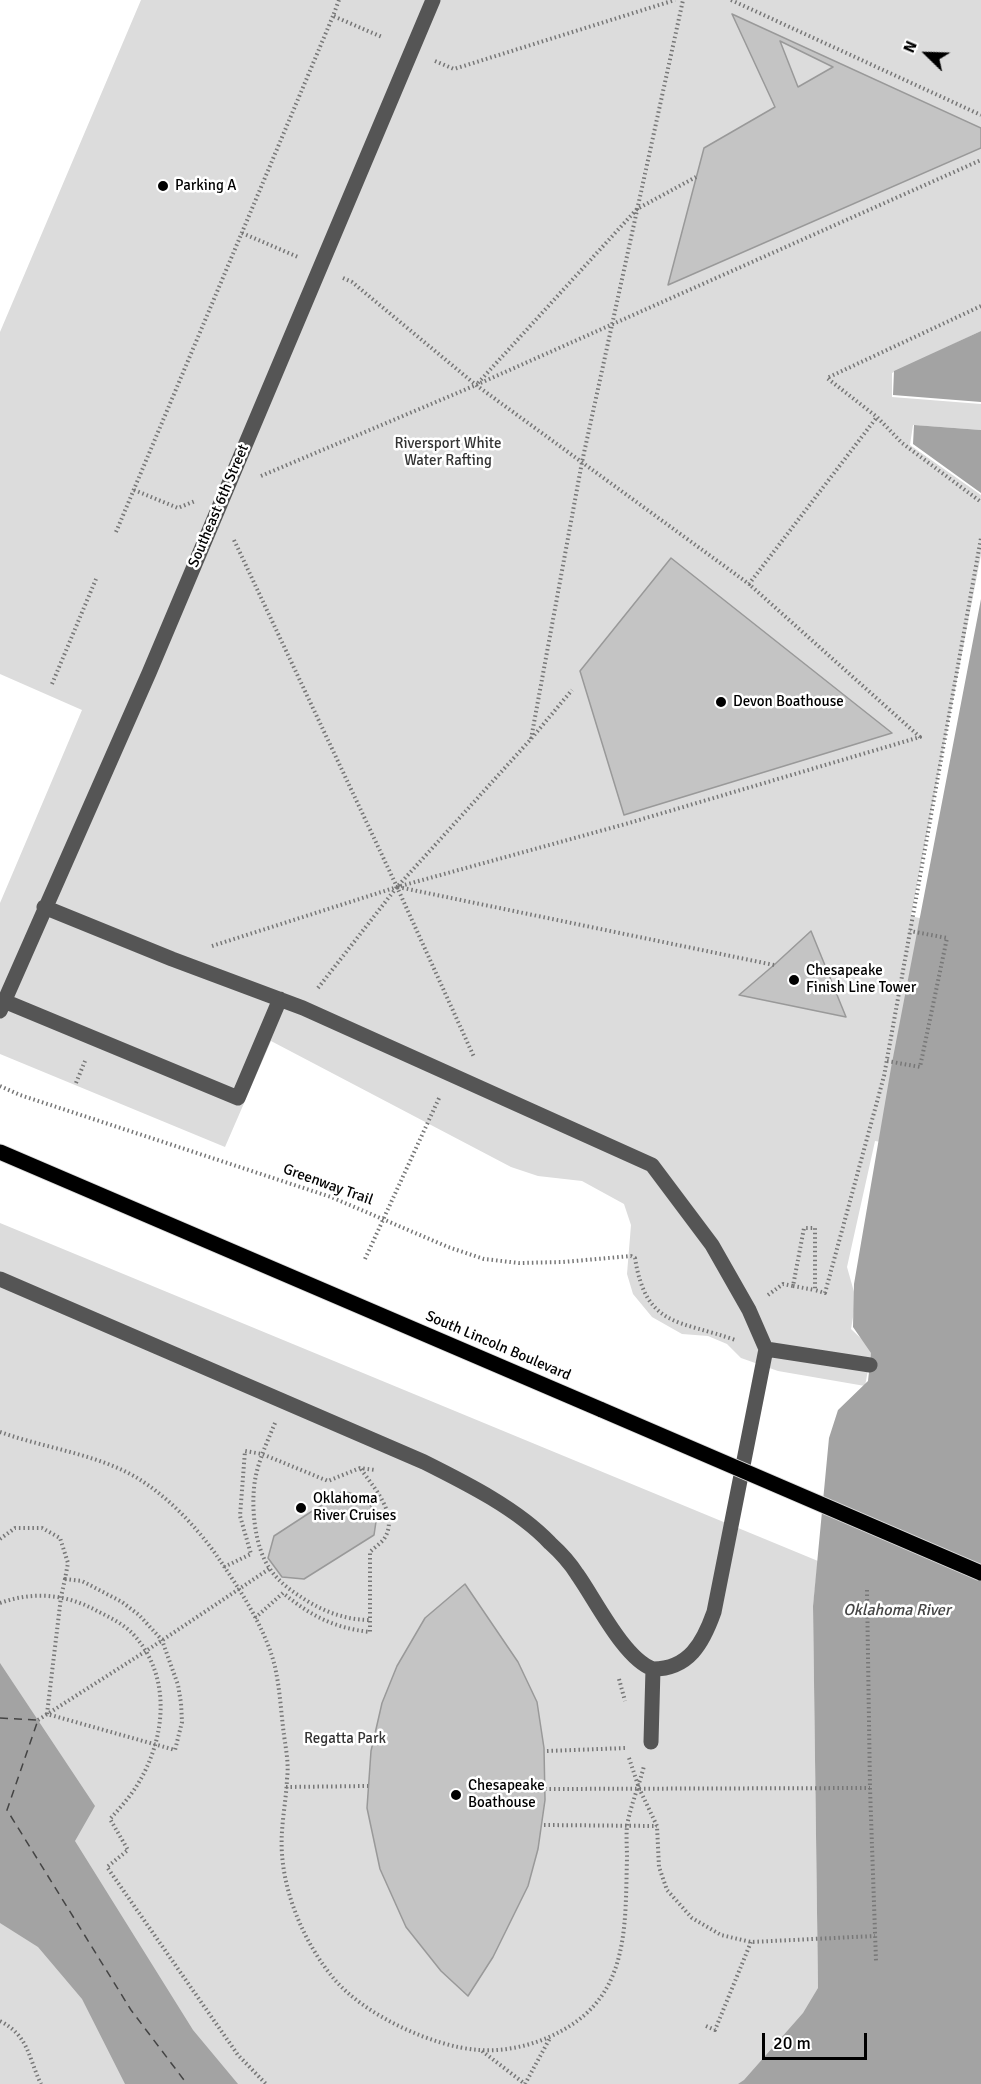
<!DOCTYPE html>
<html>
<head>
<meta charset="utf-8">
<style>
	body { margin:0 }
	#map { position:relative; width:981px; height:2084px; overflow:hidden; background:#fff; font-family:Signika,sans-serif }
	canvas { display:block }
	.north { position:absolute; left:897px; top:24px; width:60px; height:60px; -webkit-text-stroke:4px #fff; paint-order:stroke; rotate:293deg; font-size:16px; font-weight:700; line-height:24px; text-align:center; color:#000 }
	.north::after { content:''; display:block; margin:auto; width:21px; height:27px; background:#000; clip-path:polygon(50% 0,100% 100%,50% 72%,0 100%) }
	.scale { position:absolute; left:762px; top:2033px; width:105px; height:27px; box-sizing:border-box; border:3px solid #000; border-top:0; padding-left:8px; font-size:18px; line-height:21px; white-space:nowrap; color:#000; -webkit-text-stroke:4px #fff; paint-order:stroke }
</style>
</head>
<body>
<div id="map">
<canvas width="981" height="2084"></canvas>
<div class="north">N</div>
<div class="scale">20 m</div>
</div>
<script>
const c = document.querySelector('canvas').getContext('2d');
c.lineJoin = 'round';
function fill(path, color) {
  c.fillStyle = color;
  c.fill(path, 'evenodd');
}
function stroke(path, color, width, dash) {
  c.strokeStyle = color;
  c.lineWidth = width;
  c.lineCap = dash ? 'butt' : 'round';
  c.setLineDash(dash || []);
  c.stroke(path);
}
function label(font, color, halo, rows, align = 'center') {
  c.font = font + ' Signika,sans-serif';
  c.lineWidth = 5;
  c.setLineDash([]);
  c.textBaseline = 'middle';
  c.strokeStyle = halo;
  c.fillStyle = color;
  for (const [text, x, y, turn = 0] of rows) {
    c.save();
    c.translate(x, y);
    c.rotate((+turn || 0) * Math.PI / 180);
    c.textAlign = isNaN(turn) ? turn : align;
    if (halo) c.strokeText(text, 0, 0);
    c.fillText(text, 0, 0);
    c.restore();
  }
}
fill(new Path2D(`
	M 141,0 L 981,0 L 981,331 L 892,373 L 892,397 L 981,404 L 981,430 L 913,425 L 910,445 L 981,495 L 981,555 L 911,916 L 960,928 L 932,1150 L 875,1141 L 847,1267 L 856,1299 L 851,1329 L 872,1349 L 865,1386 L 778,1371 L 741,1358 L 727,1344 L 708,1336 L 682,1334 L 652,1317 L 633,1294 L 627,1274 L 631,1225 L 624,1204 L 582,1181 L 538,1176 L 511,1167 L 271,1041 L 225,1147 L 0,1054 L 0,903 L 82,710 L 0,674 L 0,332 Z
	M 0,1223 L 818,1561 L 813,1606 L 818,1988 L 833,2084 L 0,2084 Z`), '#dcdcdc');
fill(new Path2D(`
	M 981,331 L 981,402 L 893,395 L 894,371 Z
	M 914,425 L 981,430 L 981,493 L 913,444 Z
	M 981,599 L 981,2084 L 738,2084 L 744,2080 L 803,2013 L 818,1988 L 813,1606 L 829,1438 L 838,1410 L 868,1381 L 871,1353 L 853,1327 L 854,1284 L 891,1068 Z
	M 0,1663 L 95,1806 L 75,1841 L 193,2030 L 238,2084 L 125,2084 L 82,1999 L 38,1947 L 0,1923 Z`), '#a3a3a3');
stroke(new Path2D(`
	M 0,1718 L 38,1720 L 7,1810 L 131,2010 L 187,2084`), '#444', 1.5, [8, 6]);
const building = new Path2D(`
	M 732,14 L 981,128 L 981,148 L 668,285 L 704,148 L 775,107 ZM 780,41 L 833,67 L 798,87 Z
	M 671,558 L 892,733 L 624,815 L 580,671 Z
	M 811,931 L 846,1017 L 739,995 L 774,965 Z
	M 343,1491 L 364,1497 L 377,1515 L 374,1535 L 304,1579 L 282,1577 L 268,1558 L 274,1536 Z
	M 465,1584 L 518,1662 L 537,1702 L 544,1748 L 545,1800 L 538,1849 L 528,1886 L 493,1957 L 468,1996 L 441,1971 L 406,1927 L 380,1869 L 367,1808 L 371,1751 L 382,1703 L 397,1666 L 425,1618 Z`);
fill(building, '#c4c4c4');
stroke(building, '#999', 1.5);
const major = new Path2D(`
	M 0,1152 L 602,1410`);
stroke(major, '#dbdbdb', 17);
stroke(new Path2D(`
	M 339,0 L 333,16 L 382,37
	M 731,0 L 981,115
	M 435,61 L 454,69 L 675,0
	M 242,233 L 298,257
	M 343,278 L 352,282 L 476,385 L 749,584 L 877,417
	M 981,306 L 827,378 L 877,417 L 902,443 L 981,502
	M 478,383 L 637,209 L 696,177
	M 261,476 L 476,385 L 981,160
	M 134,490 L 178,508 L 195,501
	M 116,532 L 333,16
	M 234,540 L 397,887 L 474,1057
	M 52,684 L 96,579
	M 531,739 L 582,462 L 683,0
	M 398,887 L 774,965
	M 212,946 L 397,887 L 629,823 L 920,737 L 749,584
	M 318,988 L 397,887 L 531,739 L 572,690
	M 887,1061 L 920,1067 L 947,938 L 910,931
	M 76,1083 L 85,1061
	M 0,1086 L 20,1095 L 331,1197 L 448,1247 L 484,1259 L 519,1263 L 563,1262 L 631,1256 L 635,1258 C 646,1328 680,1320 735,1340
	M 365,1259 L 440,1096
	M 793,1286 L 815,1290
	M 768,1295 L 783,1284 L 793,1286 L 804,1228 L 815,1228 L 815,1290 L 825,1293 L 884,1076 L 981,538
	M 275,1423 C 268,1440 260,1457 256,1475 C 250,1502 254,1547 270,1569 C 278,1581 290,1590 301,1597 C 322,1611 345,1620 370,1620
	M 0,1432 C 39,1446 82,1452 120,1469 C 157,1485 194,1523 217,1556 C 239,1588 266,1629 275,1667 C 280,1689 281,1713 284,1735 C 286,1750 289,1764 287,1779 C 286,1804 280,1828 282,1854 C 285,1898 306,1946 335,1980 C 365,2015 433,2047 479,2050 C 507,2052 539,2044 563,2030 C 630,1993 625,1924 627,1858 C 627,1848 626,1837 627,1826 C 630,1807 639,1786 644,1766
	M 0,1539 L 15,1528 L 42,1528 L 60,1538 L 68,1563 L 65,1579
	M 224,1567 L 251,1554 L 240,1516 L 245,1451 L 262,1454 L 328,1481 L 360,1468 L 375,1470
	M 65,1579 L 82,1581 L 122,1602 L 139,1615 L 162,1640 L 178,1685 L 181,1703 L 182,1722 L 175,1750 L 47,1714 L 61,1597 Z
	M 867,1590 L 870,1788 L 876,1961
	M 0,1603 C 33,1591 67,1594 97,1611 C 109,1617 122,1623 132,1633 C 173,1676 166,1740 136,1787 C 129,1798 119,1809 110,1819 L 128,1850 L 107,1867 L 238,2055 L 266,2084
	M 255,1618 L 283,1593 C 311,1616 334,1628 370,1632 L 370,1552 C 374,1548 380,1544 384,1539 C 400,1515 373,1487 361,1469
	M 619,1679 L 625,1701
	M 38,1720 L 146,1651 L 269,1569
	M 547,1751 L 626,1748
	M 629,1758 L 639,1788 L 657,1826 L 659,1867 L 667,1890 L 692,1918 L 721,1935 L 751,1942 L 875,1936
	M 286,1787 L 368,1786
	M 545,1789 L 870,1788
	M 544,1825 L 657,1826
	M 0,2021 C 29,2036 28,2057 41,2084
	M 706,2026 L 715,2030 L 751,1942
	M 482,2051 L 525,2084 L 550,2038`), '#777', 4, [1.5, 3]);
stroke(new Path2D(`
	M 44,907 L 172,959 L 303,1008 L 652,1165 L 712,1245 L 749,1310 L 766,1349 L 714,1612 C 703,1643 689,1669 653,1669 L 651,1742
	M 4,1001 L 238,1098 L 280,999
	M 0,1011 L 149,673 L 433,0
	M 0,1279 L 424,1462 C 466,1483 518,1509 550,1543 C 560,1552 570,1563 577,1574 C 595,1599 624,1659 653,1669
	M 766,1349 L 870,1365`), '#555', 15);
stroke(major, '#000', 15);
const majorBridge = new Path2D(`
	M 602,1410 L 981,1573`);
stroke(majorBridge, '#dbdbdb', 17, []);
stroke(majorBridge, '#000', 15);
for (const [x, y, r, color] of [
	[163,186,6,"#000"],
	[721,702,6,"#000"],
	[794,980,6,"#000"],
	[301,1508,6,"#000"],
	[456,1795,6,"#000"]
]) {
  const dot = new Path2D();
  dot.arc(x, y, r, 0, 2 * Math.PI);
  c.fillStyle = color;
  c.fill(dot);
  stroke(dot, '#fff', 2);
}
label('15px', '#000', '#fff', [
	["Parking A",175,186],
	["Devon Boathouse",733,702],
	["Chesapeake",806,971],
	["Finish Line Tower",806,988],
	["Oklahoma",313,1499],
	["River Cruises",313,1516],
	["Chesapeake",468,1786],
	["Boathouse",468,1803]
], 'left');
label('15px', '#333', '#fff', [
	["Riversport White",448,444],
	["Water Rafting",448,461],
	["Regatta Park",345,1739]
]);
label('15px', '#000', '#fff', [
	["Southeast 6th Street",219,506,-67],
	["Greenway Trail",328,1185,20],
	["South Lincoln Boulevard",498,1346,23]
]);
label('italic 16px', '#444', '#fff', [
	["Oklahoma River",897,1611]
]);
</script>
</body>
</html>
